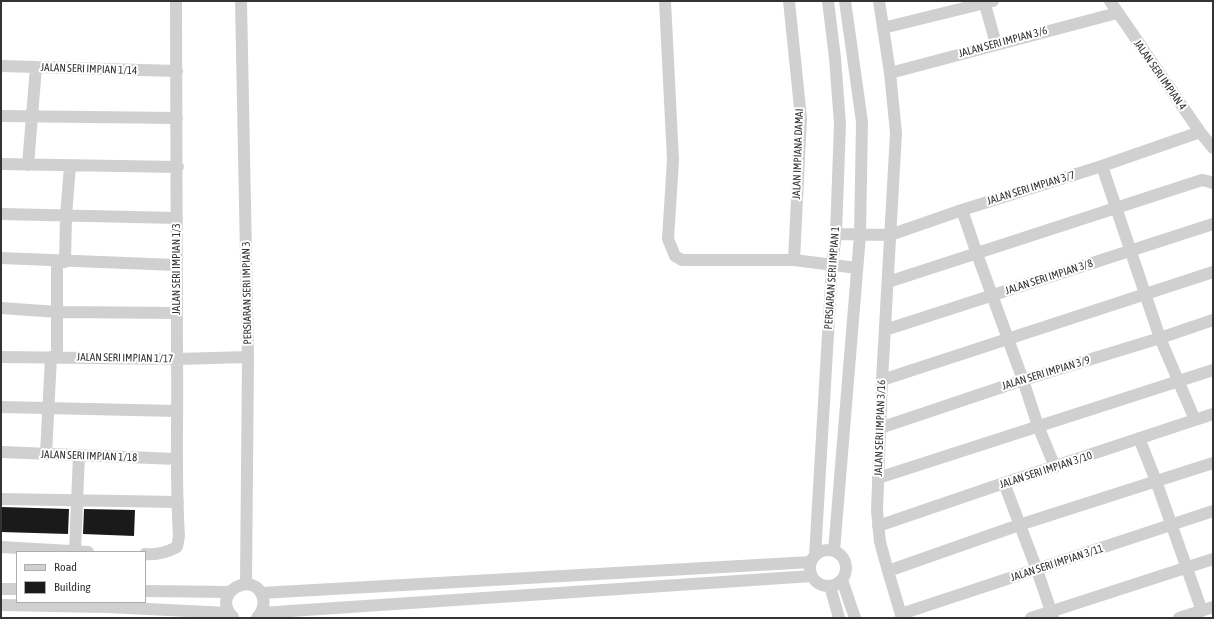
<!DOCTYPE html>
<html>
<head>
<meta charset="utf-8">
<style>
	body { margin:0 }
	#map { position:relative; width:1214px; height:619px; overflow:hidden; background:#fff; font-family:"Asap Condensed",sans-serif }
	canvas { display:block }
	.frame { position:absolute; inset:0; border:2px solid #333; pointer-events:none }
	.legend { position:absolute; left:16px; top:551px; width:130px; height:52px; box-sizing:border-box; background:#fff; border:1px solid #adadad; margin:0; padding:5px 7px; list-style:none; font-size:12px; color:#333 }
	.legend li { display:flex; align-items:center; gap:8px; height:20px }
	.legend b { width:20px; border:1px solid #adadad }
</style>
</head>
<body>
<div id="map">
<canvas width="1214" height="619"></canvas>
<div class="frame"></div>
<ul class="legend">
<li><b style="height:5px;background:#d0d0d0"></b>Road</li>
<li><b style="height:11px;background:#1a1a1a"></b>Building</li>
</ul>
</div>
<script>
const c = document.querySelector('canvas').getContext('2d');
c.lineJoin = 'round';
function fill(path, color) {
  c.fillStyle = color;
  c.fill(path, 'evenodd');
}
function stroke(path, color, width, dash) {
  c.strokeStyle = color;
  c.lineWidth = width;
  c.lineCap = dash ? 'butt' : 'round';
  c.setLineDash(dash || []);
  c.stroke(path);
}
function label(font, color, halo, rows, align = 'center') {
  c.font = font + ' "Asap Condensed",sans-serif';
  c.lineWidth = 4;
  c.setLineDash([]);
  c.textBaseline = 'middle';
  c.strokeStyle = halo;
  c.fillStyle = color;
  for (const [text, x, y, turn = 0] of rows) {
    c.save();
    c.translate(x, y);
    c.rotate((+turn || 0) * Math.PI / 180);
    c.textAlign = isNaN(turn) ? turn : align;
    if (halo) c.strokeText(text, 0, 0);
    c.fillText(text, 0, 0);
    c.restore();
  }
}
fill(new Path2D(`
	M 1,507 L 69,509 L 68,534 L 1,532 Z
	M 84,509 L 135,510 L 134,536 L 83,534 Z`), '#1a1a1a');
stroke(new Path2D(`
	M 241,1 L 248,357 L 246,584
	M 665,1 L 673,160 L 668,239 L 675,256 L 682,260 L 794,260 L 857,268
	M 789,1 L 801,118 L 794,260
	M 879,1 L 890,73 L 896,133 L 882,380 L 877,511 L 880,542 L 888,571 L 902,618
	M 984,1 L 996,44
	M 1110,1 L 1200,132 L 1213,148
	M 883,28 L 993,1
	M 1,66 L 177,71
	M 890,73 L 1117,13
	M 1,116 L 177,118
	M 1,164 L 178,167
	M 28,165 L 36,67
	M 1102,166 L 1160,338 L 1195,420
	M 962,210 L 977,254 L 1023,380 L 1038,426 L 1055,467
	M 1,214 L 177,218
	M 836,234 L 890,235 L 962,210 L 1102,166 L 1200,132
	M 1,258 L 176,265
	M 65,262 L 66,216 L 70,166
	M 888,282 L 1202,180 L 1207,181 L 1213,183
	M 1,308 L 57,312 L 177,313
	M 885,330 L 1213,224
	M 1,357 L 177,359 L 248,357
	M 57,357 L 57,261
	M 882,380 L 1213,272
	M 1,407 L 177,411
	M 880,428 L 1023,380 L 1160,338 L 1213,320
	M 1139,438 L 1156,481 L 1202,611
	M 1,452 L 177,459
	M 46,454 L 51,357
	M 878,478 L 1213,370
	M 1004,483 L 1037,570 L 1053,617
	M 1,499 L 178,502
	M 878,526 L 1004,483 L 1213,414
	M 1,547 L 88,552
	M810 568a18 18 0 1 1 36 0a18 18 0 1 1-36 0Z
	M 75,551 L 79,455
	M 834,551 L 860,235 L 862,122 L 845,1
	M 145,554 C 157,555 166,553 177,547 L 179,536 C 175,477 178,417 177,358 C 177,239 177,120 176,1
	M 815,556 L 832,266 L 836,234 L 840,124 L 835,58 L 828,1
	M 888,571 L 1019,525 L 1213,463
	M 842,580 L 855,618
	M 830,586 L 839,618
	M 1,589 L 17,589
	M 145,591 L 230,592
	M 261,593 L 811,562
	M 1,605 L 107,607 L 229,613
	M 261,613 L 812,576
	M 901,614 L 1213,511
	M 233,617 C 209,593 255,568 263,598 C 265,606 262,612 257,618
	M 1031,618 L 1213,559
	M 1179,618 L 1213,607`), '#d0d0d0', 12);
label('11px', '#333', '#fff', [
	["JALAN SERI IMPIAN 3/6",1003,42,-15],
	["JALAN SERI IMPIAN 1/14",89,69,2],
	["JALAN SERI IMPIAN 4",1160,75,55],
	["JALAN IMPIANA DAMAI",798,154,-88],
	["JALAN SERI IMPIAN 3/7",1031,188,-17],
	["JALAN SERI IMPIAN 1/3",177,269,-90],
	["JALAN SERI IMPIAN 3/8",1049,277,-18],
	["PERSIARAN SERI IMPIAN 1",832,278,-86],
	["PERSIARAN SERI IMPIAN 3",247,293,-91],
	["JALAN SERI IMPIAN 1/17",125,358,1],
	["JALAN SERI IMPIAN 3/9",1046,373,-17],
	["JALAN SERI IMPIAN 3/16",880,428,-88],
	["JALAN SERI IMPIAN 1/18",89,456,2],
	["JALAN SERI IMPIAN 3/10",1046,470,-18],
	["JALAN SERI IMPIAN 3/11",1057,563,-18]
]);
</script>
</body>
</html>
